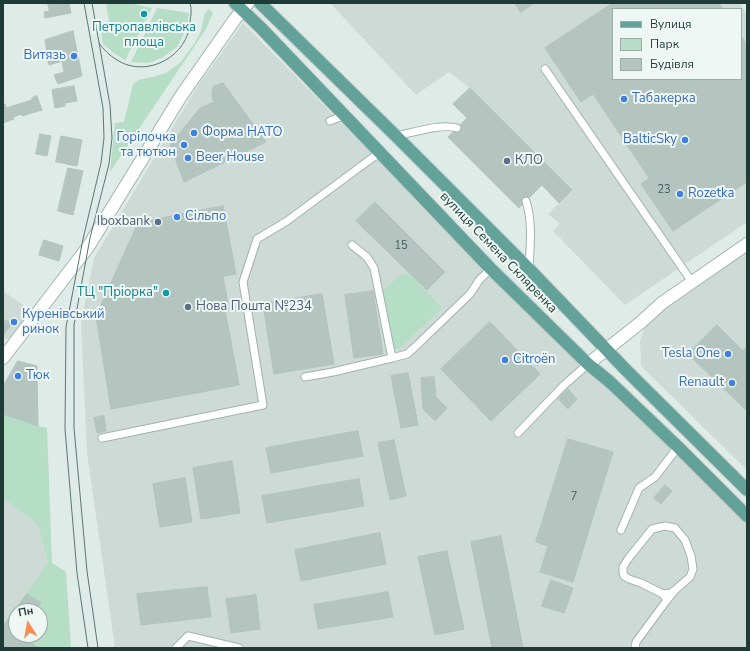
<!DOCTYPE html>
<html>
<head>
<meta charset="utf-8">
<style>
	body { margin:0 }
	#map { position:relative; width:750px; height:651px; overflow:hidden; background:#dfebe7; font-family:"Nunito Sans",sans-serif }
	canvas { display:block }
	.frame { position:absolute; inset:0; border:4px solid #1f3b37; pointer-events:none }
	.legend { position:absolute; left:612px; top:8px; width:130px; height:72px; box-sizing:border-box; background:#eff7f4; border:1px solid #9caca8; margin:0; padding:5px 7px; list-style:none; font-size:12px; color:#1f3b37 }
	.legend li { display:flex; align-items:center; gap:8px; height:20px }
	.legend b { width:20px; border:1px solid #9caca8 }
	.north { position:absolute; left:8px; top:603px; width:40px; height:40px; box-sizing:border-box; background:#eff7f4; border:1px solid #9caca8; border-radius:50%; rotate:349deg; font-size:11px; font-weight:700; line-height:16px; text-align:center; color:#1f3b37 }
	.north::after { content:''; display:block; margin:auto; width:14px; height:18px; background:#f68e51; clip-path:polygon(50% 0,100% 100%,50% 72%,0 100%) }
</style>
</head>
<body>
<div id="map">
<canvas width="750" height="651"></canvas>
<div class="frame"></div>
<ul class="legend">
<li><b style="height:5px;background:#62a299"></b>Вулиця</li>
<li><b style="height:11px;background:#b6ddc5"></b>Парк</li>
<li><b style="height:11px;background:#b4c5c0"></b>Будівля</li>
</ul>
<div class="north">Пн</div>
</div>
<script>
const c = document.querySelector('canvas').getContext('2d');
c.lineJoin = 'round';
function fill(path, color) {
  c.fillStyle = color;
  c.fill(path, 'evenodd');
}
function stroke(path, color, width, dash) {
  c.strokeStyle = color;
  c.lineWidth = width;
  c.lineCap = dash ? 'butt' : 'round';
  c.setLineDash(dash || []);
  c.stroke(path);
}
function label(font, color, halo, rows, align = 'center') {
  c.font = font + ' "Nunito Sans",sans-serif';
  c.lineWidth = 4;
  c.setLineDash([]);
  c.textBaseline = 'middle';
  c.strokeStyle = halo;
  c.fillStyle = color;
  for (const [text, x, y, turn = 0] of rows) {
    c.save();
    c.translate(x, y);
    c.rotate((+turn || 0) * Math.PI / 180);
    c.textAlign = isNaN(turn) ? turn : align;
    if (halo) c.strokeText(text, 0, 0);
    c.fillText(text, 0, 0);
    c.restore();
  }
}
fill(new Path2D(`
	M 330,3 L 739,3 L 747,14 L 747,222 L 625,305 L 553,231 L 560,224 L 548,214 L 572,190 L 470,88 L 449,72 L 416,95 ZM 613,9 L 741,9 L 741,79 L 613,79 Z
	M 243,23 L 384,166 L 588,364 L 747,523 L 747,648 L 115,648 L 87,453 L 81,323 L 94,258 L 197,87 Z
	M 747,252 L 747,470 L 641,366 L 640,341 L 647,322 Z
	M 3,291 L 23,305 L 32,314 L 10,338 L 3,340 Z
	M 3,498 L 38,525 L 48,563 L 3,625 Z`), '#cddad6');
fill(new Path2D(`
	M 106,3 L 128,3 L 152,8 L 125,60 L 114,53 L 103,44 L 100,24 L 109,21 Z
	M 157,8 L 189,13 L 187,28 L 177,47 L 163,57 L 149,63 L 131,62 Z
	M 209,9 L 213,13 L 206,29 L 110,172 L 115,123 L 124,122 L 133,84 L 139,80 L 152,77 L 166,73 L 181,62 L 196,41 L 201,31 L 205,13 Z
	M 402,274 L 411,275 L 442,308 L 399,349 L 393,350 L 381,296 L 383,290 Z
	M 3,414 L 38,426 L 47,428 L 52,563 L 66,572 L 71,648 L 3,648 L 3,625 L 48,563 L 38,525 L 3,498 ZM 16,611 L 40,611 L 40,635 L 16,635 Z`), '#b6ddc5');
const building = new Path2D(`
	M 48,3 L 69,3 L 71,13 L 45,18 L 44,12 L 49,11 Z
	M 515,3 L 534,3 L 521,12 Z
	M 613,3 L 719,3 L 723,9 L 613,9 L 613,79 L 741,79 L 741,36 L 747,45 L 747,182 L 673,231 L 641,184 L 649,178 L 593,94 L 581,102 L 545,48 Z
	M 73,31 L 82,76 L 58,84 L 54,75 L 64,72 L 62,61 L 49,65 L 45,40 Z
	M 223,83 L 266,142 L 184,182 L 170,145 L 200,108 L 214,102 L 212,96 L 213,87 Z
	M 74,86 L 77,101 L 65,103 L 65,106 L 55,108 L 52,90 Z
	M 470,88 L 572,190 L 559,203 L 542,185 L 519,208 L 448,137 L 467,118 L 453,104 Z
	M 37,96 L 42,110 L 22,116 L 21,114 L 13,117 L 14,119 L 3,123 L 3,104 L 5,104 L 6,108 L 32,100 L 32,98 Z
	M 40,134 L 51,136 L 47,156 L 36,154 Z
	M 61,136 L 82,140 L 77,166 L 56,162 Z
	M 68,168 L 83,171 L 73,215 L 58,211 Z
	M 375,202 L 445,272 L 427,290 L 356,221 Z
	M 223,206 L 236,274 L 223,276 L 229,309 L 225,310 L 239,385 L 111,409 L 96,316 L 138,223 Z
	M 44,240 L 63,246 L 59,261 L 39,255 Z
	M 373,291 L 383,354 L 354,358 L 345,295 Z
	M 322,294 L 334,364 L 274,374 L 263,304 Z
	M 3,319 L 12,324 L 3,335 Z
	M 490,322 L 540,374 L 491,421 L 441,369 Z
	M 717,325 L 743,351 L 747,346 L 747,411 L 688,354 Z
	M 18,361 L 37,366 L 38,426 L 3,414 L 3,386 Z
	M 408,373 L 418,425 L 401,428 L 391,376 Z
	M 434,377 L 436,397 L 447,408 L 435,421 L 423,409 L 421,378 Z
	M 568,389 L 577,399 L 568,409 L 558,399 Z
	M 104,416 L 106,431 L 97,433 L 94,418 Z
	M 358,431 L 363,456 L 271,473 L 266,448 Z
	M 568,439 L 613,452 L 573,582 L 540,572 L 548,546 L 536,542 Z
	M 394,440 L 406,496 L 390,500 L 378,443 Z
	M 232,461 L 240,513 L 201,519 L 193,468 Z
	M 185,478 L 192,522 L 160,527 L 153,484 Z
	M 359,479 L 364,506 L 267,523 L 262,496 Z
	M 665,485 L 672,491 L 661,504 L 654,498 Z
	M 380,533 L 386,564 L 301,581 L 295,550 Z
	M 501,536 L 523,648 L 492,648 L 471,542 Z
	M 447,551 L 464,629 L 435,635 L 418,557 Z
	M 551,580 L 573,588 L 564,613 L 542,606 Z
	M 207,587 L 211,617 L 141,625 L 137,594 Z
	M 388,592 L 393,617 L 318,629 L 314,605 Z
	M 27,594 L 41,603 L 35,611 L 16,611 L 16,632 L 5,624 Z
	M 256,595 L 260,629 L 231,633 L 226,599 Z
	M 5,624 L 16,632 L 16,635 L 21,635 L 37,647 L 36,648 L 3,648 L 3,626 Z`);
fill(building, '#b4c5c0');
stroke(building, '#b1c4bf', 1);
const lane = new Path2D(`
	M 545,69 L 692,282
	M 330,121 L 340,117 L 347,117
	M 396,136 C 412,133 442,123 457,128
	M 526,201 C 533,223 530,247 529,269
	M 352,245 L 367,257 L 374,268 L 392,358 L 407,354 L 415,347 L 470,294 L 480,279 L 491,269
	M 305,377 L 333,372 L 392,358
	M 518,433 L 563,386 L 588,364
	M 102,438 L 263,405 L 243,282 L 257,239 L 287,221 L 368,161 L 381,152
	M 621,530 L 639,488 L 655,477 L 678,447
	M 663,594 L 667,600 L 675,590 L 690,577 L 693,569 L 691,556 L 685,540 L 675,528 L 665,526 L 652,529 L 628,559 L 623,567 L 623,572 L 624,576 L 629,579 L 641,583 L 663,594 L 671,593 L 675,590
	M 176,648 L 188,636 L 239,648
	M 635,648 L 636,642 L 667,600`);
const street = new Path2D(`
	M 3,358 L 88,247 L 181,96 L 235,19 L 248,3
	M 588,364 L 640,323 L 662,303 L 747,244`);
const primary = new Path2D(`
	M 235,3 L 261,28 L 491,269 L 588,364 L 610,382 L 678,447 L 747,516
	M 260,3 L 396,136 L 529,269 L 626,370 L 747,490`);
stroke(lane, '#a2b3af', 9);
stroke(street, '#a2b3af', 14);
stroke(primary, '#c0c8c7', 14);
stroke(lane, '#fff', 7);
stroke(street, '#fff', 12);
stroke(primary, '#62a299', 12);
stroke(new Path2D(`
	M 84,3 L 103,108 L 104,138 L 101,163 L 83,239 L 66,327 L 65,429 L 77,573 L 88,648
	M 92,3 L 110,105 L 112,138 L 109,164 L 90,238 L 74,325 L 74,428 L 87,571 L 98,648
	M 99,43 C 103,49 110,56 117,60 C 147,79 189,56 190,21 C 191,15 192,9 190,3`), '#597772', 1);
for (const [x, y, r, color] of [
	[144,14,4,"#0f9aa8"],
	[74,56,4,"#3f7fe0"],
	[624,99,4,"#3f7fe0"],
	[194,133,4,"#3f7fe0"],
	[685,140,4,"#3f7fe0"],
	[184,145,4,"#3f7fe0"],
	[188,158,4,"#3f7fe0"],
	[507,161,4,"#5c6f8a"],
	[680,194,4,"#3f7fe0"],
	[177,217,4,"#3f7fe0"],
	[158,222,4,"#5c6f8a"],
	[166,293,4,"#0f9aa8"],
	[188,307,4,"#5c6f8a"],
	[14,322,4,"#3f7fe0"],
	[728,354,4,"#3f7fe0"],
	[505,360,4,"#3f7fe0"],
	[18,376,4,"#3f7fe0"],
	[732,383,4,"#3f7fe0"]
]) {
  const dot = new Path2D();
  dot.arc(x, y, r, 0, 2 * Math.PI);
  c.fillStyle = color;
  c.fill(dot);
  stroke(dot, '#eff7f4', 1.5);
}
label('11px', '#445e59', null, [
	["23",664,190],
	["15",401,246],
	["7",574,497]
]);
label('13px', '#0d838f', '#eff7f4', [
	["Петропавлівська",144,28],
	["площа",144,43],
	["ТЦ \"Пріорка\"",158,293,"right"]
]);
label('13px', '#366cbe', '#eff7f4', [
	["Витязь",66,56,"right"],
	["Табакерка",632,99],
	["Форма НАТО",202,133],
	["Горілочка",176,138,"right"],
	["та тютюн",176,153,"right"],
	["BalticSky",677,140,"right"],
	["Beer House",196,158],
	["Rozetka",688,194],
	["Сільпо",185,217],
	["Куренівський",22,315],
	["ринок",22,330],
	["Tesla One",720,354,"right"],
	["Citroën",513,360],
	["Тюк",26,376],
	["Renault",724,383,"right"]
], 'left');
label('13px', '#4e5e75', '#eff7f4', [
	["КЛО",515,161],
	["Iboxbank",150,222,"right"],
	["Нова Пошта №234",196,307]
], 'left');
label('13px', '#1f3b37', '#eff7f4', [
	["вулиця Семена Скляренка",498,253,46]
]);
</script>
</body>
</html>
